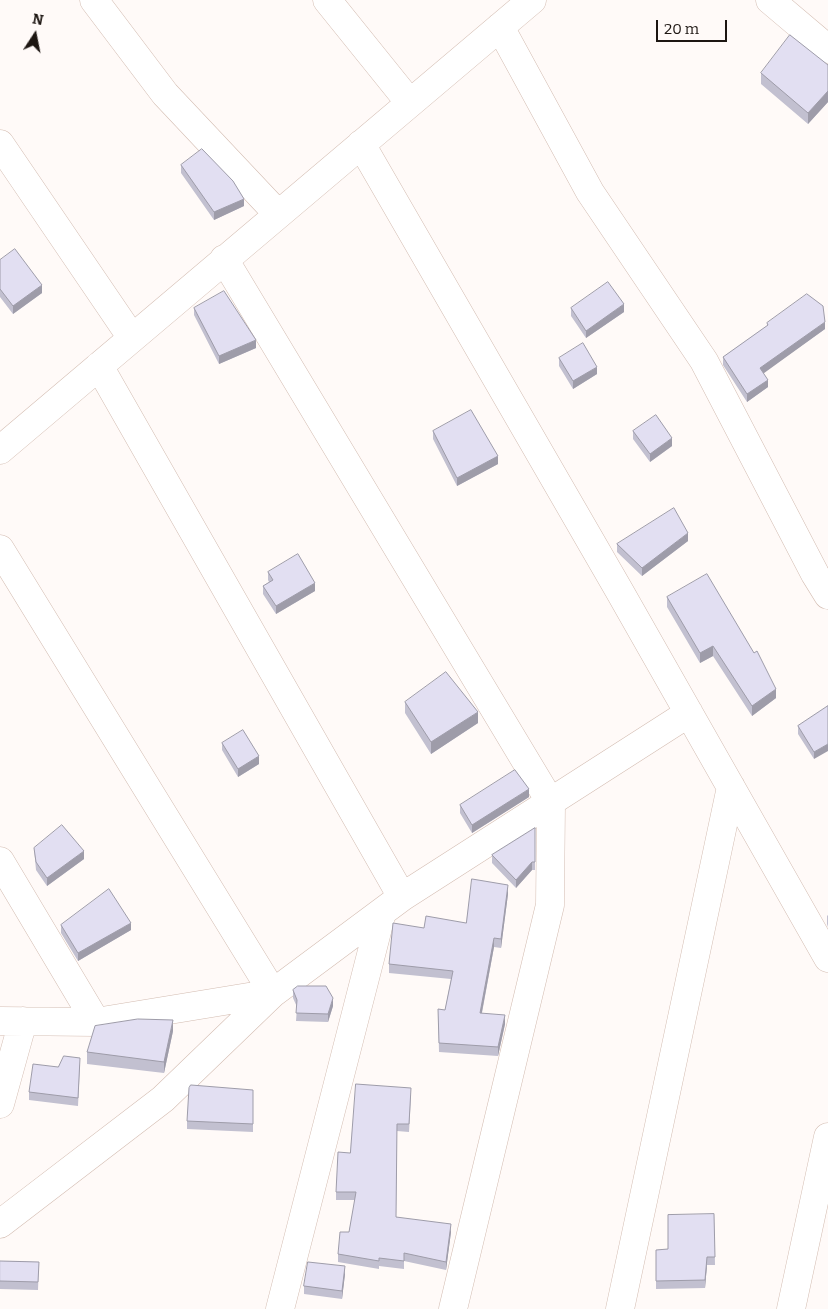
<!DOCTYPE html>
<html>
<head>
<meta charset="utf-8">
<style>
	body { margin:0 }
	#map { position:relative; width:828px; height:1309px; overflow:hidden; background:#fffaf8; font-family:Bitter,serif }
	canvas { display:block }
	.north { position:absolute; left:10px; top:10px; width:50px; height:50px; -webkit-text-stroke:4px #fffaf8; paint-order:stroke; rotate:11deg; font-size:14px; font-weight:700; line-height:20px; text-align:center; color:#1d1612 }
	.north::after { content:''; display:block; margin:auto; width:18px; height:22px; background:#1d1612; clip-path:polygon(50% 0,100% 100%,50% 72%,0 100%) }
	.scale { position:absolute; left:656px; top:20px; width:71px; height:22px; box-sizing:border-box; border:2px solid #1d1612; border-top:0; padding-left:6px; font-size:15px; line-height:18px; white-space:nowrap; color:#1d1612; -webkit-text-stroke:4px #fffaf8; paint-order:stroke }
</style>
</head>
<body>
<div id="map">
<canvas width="828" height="1309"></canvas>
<div class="north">N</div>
<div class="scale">20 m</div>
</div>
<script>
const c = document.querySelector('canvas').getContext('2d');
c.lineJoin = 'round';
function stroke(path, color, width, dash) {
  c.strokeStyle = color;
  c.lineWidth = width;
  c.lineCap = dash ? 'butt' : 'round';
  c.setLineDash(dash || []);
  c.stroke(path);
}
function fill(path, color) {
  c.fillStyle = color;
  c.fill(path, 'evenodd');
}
const minor = new Path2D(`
	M 94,0 L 165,94 L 278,214
	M 327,0 L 410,103
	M 770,0 L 828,49
	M 500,27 L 590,192 L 704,361 L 815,574 L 828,595
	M 0,144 L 132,338
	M 361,144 L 620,592 L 828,958
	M 224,259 L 551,803 L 550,905 L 453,1309
	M 99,366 L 402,897
	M 0,450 L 532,0
	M 0,549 L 273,993 L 163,1099 L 0,1224
	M 0,861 L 96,1022
	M 0,1021 L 96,1022 L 273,993 L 402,897 L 689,713
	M 0,1104 L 23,1021
	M 280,1309 L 382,912
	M 620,1309 L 731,787
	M 791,1309 L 828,1137`);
stroke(minor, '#d3bcb1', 29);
stroke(minor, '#fff', 28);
fill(new Path2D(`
	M 828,65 L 828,102 L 808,124 L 761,84 L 761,73 Z
	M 181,165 L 244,206 L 214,220 L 181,173 Z
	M 0,260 L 42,293 L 13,314 L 0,297 Z
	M 194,308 L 256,348 L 219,364 L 194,315 Z
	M 571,308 L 624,312 L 586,338 L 571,316 Z
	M 767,323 L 825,329 L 763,373 L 768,387 L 747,402 L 723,365 L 723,357 L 767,326 Z
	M 559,358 L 597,374 L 573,389 L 559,366 Z
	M 433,431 L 498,464 L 457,486 L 433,439 Z
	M 633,431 L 672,446 L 650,462 L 633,439 Z
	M 688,541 L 642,576 L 617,552 L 617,544 Z
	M 268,572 L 315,591 L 276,614 L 263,594 L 263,586 L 269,582 L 268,580 Z
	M 667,597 L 754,653 L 776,698 L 752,716 L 713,656 L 700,663 L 667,607 Z
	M 405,702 L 478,723 L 431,754 L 405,713 Z
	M 828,706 L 814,759 L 798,734 L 798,726 Z
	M 222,743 L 259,764 L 238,777 L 222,750 Z
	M 529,797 L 472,833 L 460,813 L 460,805 Z
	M 535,828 L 535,870 L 532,870 L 516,888 L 492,863 L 492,855 Z
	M 34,848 L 84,859 L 47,886 L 36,870 Z
	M 508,894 L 501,948 L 494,947 L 482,1013 L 505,1024 L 498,1056 L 439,1052 L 438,1009 L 445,1010 L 451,979 L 389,973 L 389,964 L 424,928 L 466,923 Z
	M 828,915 L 828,927 L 827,924 L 827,916 Z
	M 61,925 L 131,930 L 78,961 L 61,933 Z
	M 293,990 L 333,1006 L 328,1022 L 296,1021 L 297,1007 L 293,998 Z
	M 173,1031 L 164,1073 L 87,1064 L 87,1052 Z
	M 80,1065 L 78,1106 L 29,1100 L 29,1092 L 58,1067 Z
	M 253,1090 L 253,1132 L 187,1129 L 187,1121 Z
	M 411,1096 L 409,1132 L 397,1131 L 396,1217 L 451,1232 L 446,1270 L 404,1261 L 404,1269 L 379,1266 L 379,1269 L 338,1262 L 338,1254 L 349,1232 L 355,1200 L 336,1200 L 336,1192 Z
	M 714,1214 L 715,1265 L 707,1265 L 705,1288 L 656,1289 L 656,1250 L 668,1249 Z
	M 0,1261 L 39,1262 L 38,1290 L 0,1289 Z
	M 345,1274 L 342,1299 L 304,1294 L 304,1286 Z`), '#c2c0d0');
fill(new Path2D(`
	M 828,91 L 828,102 L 808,124 L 808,113 Z
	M 244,199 L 244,206 L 214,220 L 214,212 Z
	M 42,285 L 42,293 L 13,314 L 13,306 Z
	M 624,304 L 624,312 L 586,338 L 586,331 Z
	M 825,322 L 825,329 L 760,376 L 760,368 Z
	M 256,340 L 256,348 L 219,364 L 219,356 Z
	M 597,367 L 597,374 L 573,389 L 573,381 Z
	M 768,380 L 768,387 L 747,402 L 747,394 Z
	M 672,438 L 672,446 L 650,462 L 650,454 Z
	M 498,456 L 498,464 L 457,486 L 457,478 Z
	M 688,533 L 688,541 L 642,576 L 642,568 Z
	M 315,583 L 315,591 L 276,614 L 276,606 Z
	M 713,646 L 713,656 L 700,663 L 700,653 Z
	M 776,689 L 776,698 L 752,716 L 752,706 Z
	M 478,712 L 478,723 L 431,754 L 431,742 Z
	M 828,744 L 828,751 L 814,759 L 814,752 Z
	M 259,756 L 259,764 L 238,777 L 238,769 Z
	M 529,789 L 529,797 L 472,833 L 472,825 Z
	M 84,851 L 84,859 L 47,886 L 47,878 Z
	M 532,862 L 532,870 L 516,888 L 516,880 Z
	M 508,885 L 508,894 L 501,948 L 501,939 Z
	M 131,923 L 131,930 L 78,961 L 78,953 Z
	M 494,938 L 494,947 L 480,1022 L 480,1013 Z
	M 333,998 L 333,1006 L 328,1022 L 328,1014 Z
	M 505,1015 L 505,1024 L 498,1056 L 498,1047 Z
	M 173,1020 L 173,1031 L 164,1073 L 164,1062 Z
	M 451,1224 L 451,1232 L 446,1270 L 446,1262 Z
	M 707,1257 L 707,1265 L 705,1288 L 705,1280 Z
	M 345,1266 L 345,1274 L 342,1299 L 342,1291 Z`), '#9e9ca9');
const building = new Path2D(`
	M 790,35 L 828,65 L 828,91 L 808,113 L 761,73 Z
	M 202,149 L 233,181 L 244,199 L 214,212 L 181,165 Z
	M 15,249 L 42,285 L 13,306 L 0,289 L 0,260 Z
	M 608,282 L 624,304 L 586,331 L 571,308 Z
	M 224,291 L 256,340 L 219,356 L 194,308 Z
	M 807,294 L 823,306 L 825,322 L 760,368 L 768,380 L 747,394 L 723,357 L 768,325 L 767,323 Z
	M 583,343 L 597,367 L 573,381 L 559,358 Z
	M 471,410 L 498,456 L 457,478 L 433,431 Z
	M 656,415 L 672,438 L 650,454 L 633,431 Z
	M 674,508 L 688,533 L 642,568 L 617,544 Z
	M 298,554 L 315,583 L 276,606 L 263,586 L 273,580 L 268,572 Z
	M 707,574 L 754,653 L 757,651 L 776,689 L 752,706 L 713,646 L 700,653 L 667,597 Z
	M 446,672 L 478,712 L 431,742 L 405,702 Z
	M 828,706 L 828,744 L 814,752 L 798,726 Z
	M 243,730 L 259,756 L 238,769 L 222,743 Z
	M 515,770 L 529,789 L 472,825 L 460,805 Z
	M 62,825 L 84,851 L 47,878 L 36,862 L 34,848 Z
	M 535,828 L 535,862 L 532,862 L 516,880 L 492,855 Z
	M 472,879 L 508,885 L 501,939 L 494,938 L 480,1013 L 505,1015 L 498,1047 L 439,1043 L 438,1009 L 445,1010 L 453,971 L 389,964 L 393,923 L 424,928 L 426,916 L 466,923 Z
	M 109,889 L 131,923 L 78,953 L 61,925 Z
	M 298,986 L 326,986 L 333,998 L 328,1014 L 296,1013 L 297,1000 L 293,990 Z
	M 138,1019 L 173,1020 L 164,1062 L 87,1052 L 95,1026 Z
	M 64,1056 L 80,1058 L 78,1098 L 29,1092 L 33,1064 L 58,1067 Z
	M 356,1084 L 411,1088 L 409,1124 L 397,1124 L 396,1217 L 451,1224 L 446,1262 L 404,1253 L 404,1261 L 379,1258 L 379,1261 L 338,1254 L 340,1232 L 349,1232 L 356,1192 L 336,1192 L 338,1152 L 350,1153 Z
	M 191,1085 L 253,1090 L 253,1124 L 187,1121 L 189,1088 Z
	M 714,1214 L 715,1257 L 707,1257 L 705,1280 L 656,1281 L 656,1250 L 668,1249 L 668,1215 Z
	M 0,1261 L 39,1262 L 38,1282 L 0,1281 Z
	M 308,1262 L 345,1266 L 342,1291 L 304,1286 Z`);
fill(building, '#e2dff2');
stroke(building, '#9e9ca9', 1);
</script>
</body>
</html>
